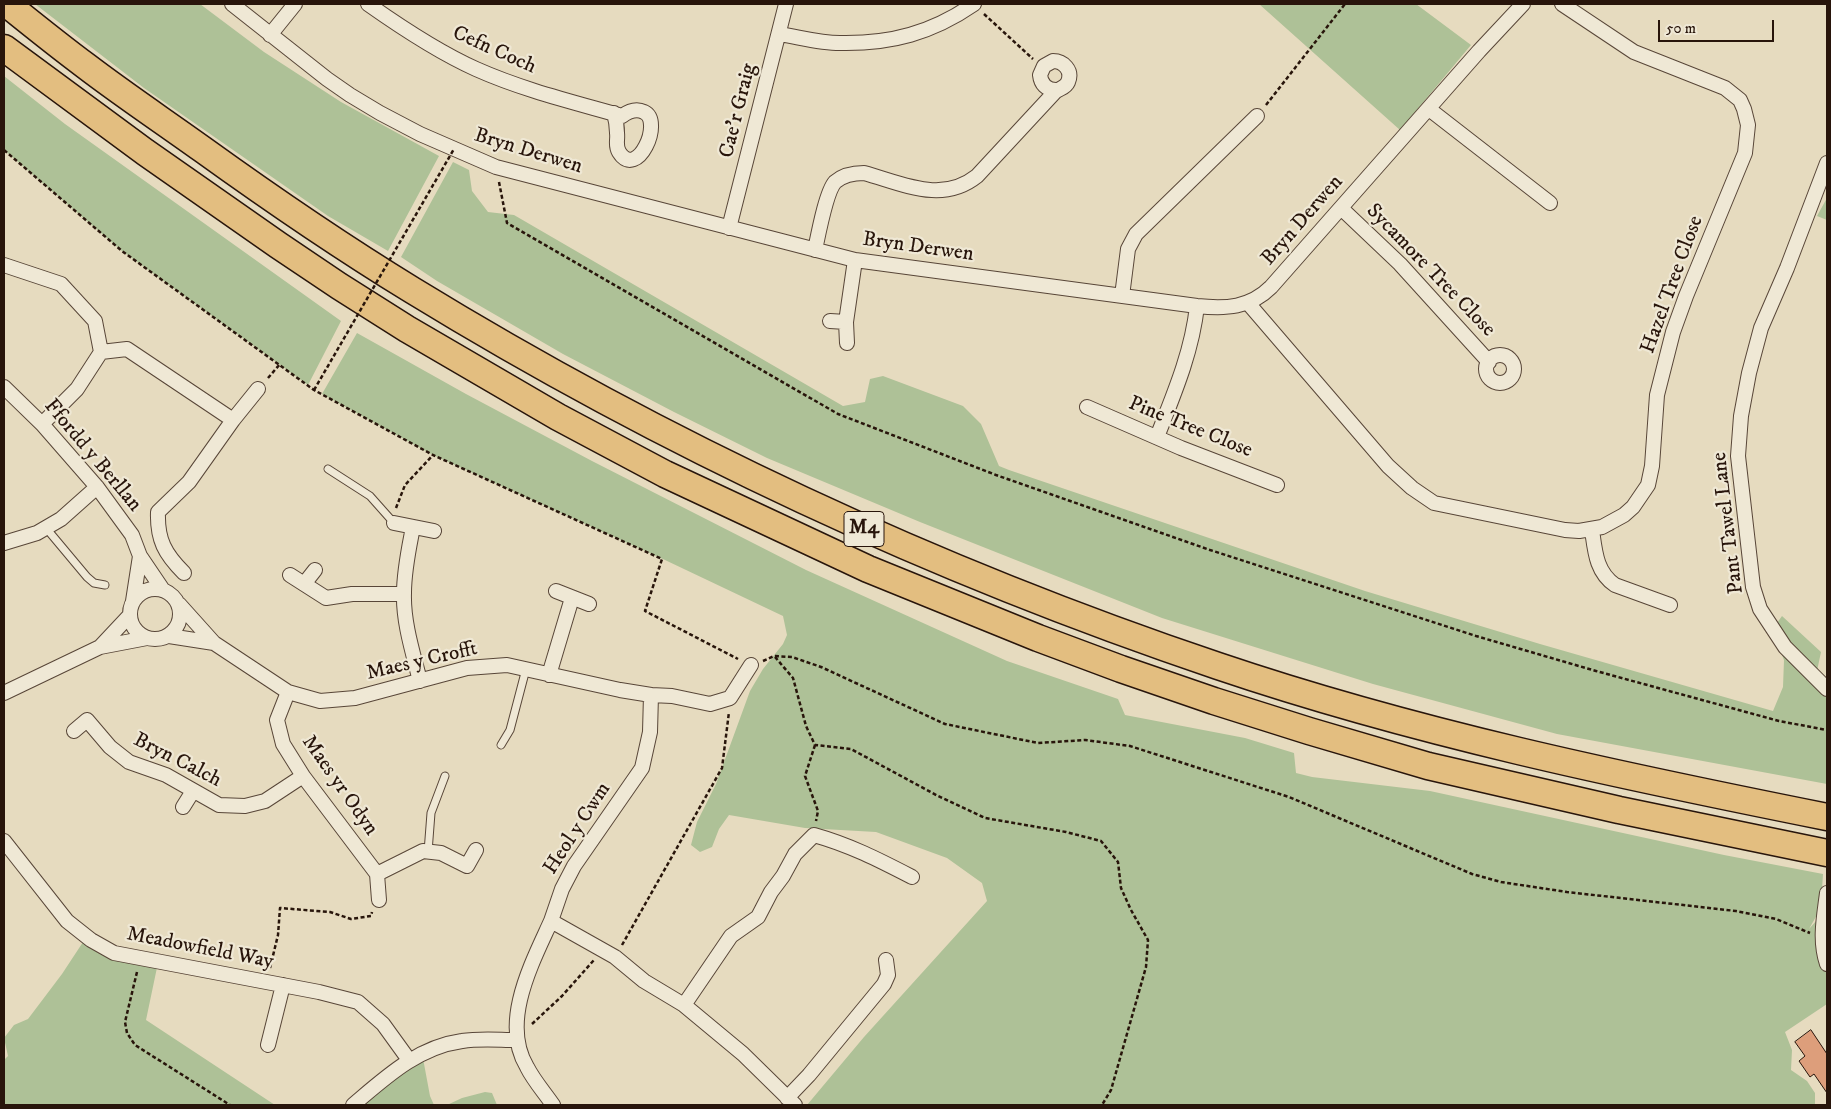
<!DOCTYPE html>
<html>
<head>
<meta charset="utf-8">
<style>
	body { margin:0 }
	#map { position:relative; width:1831px; height:1109px; overflow:hidden; background:#e6dbbf; font-family:"IM FELL DW Pica",serif }
	canvas { display:block }
	.frame { position:absolute; inset:0; border:5px solid #28150b; pointer-events:none }
	.scale { position:absolute; left:1658px; top:20px; width:116px; height:22px; box-sizing:border-box; border:2px solid #28150b; border-top:0; padding-left:6px; font-size:15px; line-height:18px; white-space:nowrap; color:#28150b; -webkit-text-stroke:4px #efe8d5; paint-order:stroke }
</style>
</head>
<body>
<div id="map">
<canvas width="1831" height="1109"></canvas>
<div class="frame"></div>
<div class="scale">50 m</div>
</div>
<script>
const c = document.querySelector('canvas').getContext('2d');
c.lineJoin = 'round';
function fill(path, color) {
  c.fillStyle = color;
  c.fill(path, 'evenodd');
}
function stroke(path, color, width, dash) {
  c.strokeStyle = color;
  c.lineWidth = width;
  c.lineCap = dash ? 'butt' : 'round';
  c.setLineDash(dash || []);
  c.stroke(path);
}
function label(font, color, halo, rows, align = 'center') {
  c.font = font + ' "IM FELL DW Pica",serif';
  c.lineWidth = 4.5;
  c.setLineDash([]);
  c.textBaseline = 'middle';
  c.strokeStyle = halo;
  c.fillStyle = color;
  for (const [text, x, y, turn = 0] of rows) {
    c.save();
    c.translate(x, y);
    c.rotate((+turn || 0) * Math.PI / 180);
    c.textAlign = isNaN(turn) ? turn : align;
    if (halo) c.strokeText(text, 0, 0);
    c.fillText(text, 0, 0);
    c.restore();
  }
}
fill(new Path2D(`
	M 35,4 L 200,4 L 264,52 L 341,102 L 439,156 L 388,251 L 328,216 L 144,88 Z
	M 1259,4 L 1416,4 L 1471,45 L 1400,130 Z
	M 4,76 L 65,124 L 341,321 L 308,385 L 122,251 L 4,150 Z
	M 453,162 L 469,170 L 472,191 L 488,212 L 514,215 L 843,406 L 865,402 L 870,379 L 883,376 L 963,406 L 981,424 L 999,466 L 1009,470 L 1365,591 L 1540,644 L 1773,711 L 1783,687 L 1784,660 L 1772,630 L 1782,616 L 1821,652 L 1817,671 L 1827,693 L 1827,784 L 1557,734 L 1373,684 L 1162,618 L 920,522 L 767,458 L 674,412 L 563,354 L 437,281 L 401,257 Z
	M 1827,198 L 1827,220 L 1817,216 Z
	M 357,333 L 466,394 L 592,461 L 806,570 L 1007,661 L 1118,699 L 1125,715 L 1245,738 L 1294,753 L 1296,773 L 1312,777 L 1430,791 L 1724,855 L 1823,874 L 1822,889 L 1827,893 L 1827,1004 L 1785,1032 L 1792,1050 L 1791,1070 L 1807,1081 L 1815,1093 L 1815,1105 L 807,1105 L 864,1037 L 987,901 L 982,883 L 947,858 L 876,832 L 805,828 L 729,815 L 719,829 L 712,847 L 700,852 L 691,845 L 697,822 L 716,784 L 750,691 L 763,669 L 783,644 L 787,635 L 783,616 L 665,560 L 433,455 L 322,394 ZM 1826,899 L 1825,911 L 1809,929 Z
	M 87,936 L 107,946 L 159,958 L 146,1020 L 275,1105 L 4,1105 L 4,1060 L 8,1056 L 4,1038 L 14,1025 L 28,1019 L 62,974 Z
	M 422,1053 L 430,1096 L 434,1105 L 353,1105 Z
	M 485,1092 L 492,1093 L 497,1105 L 447,1105 L 462,1098 Z`), '#aec197');
const building = new Path2D(`
	M 1811,1030 L 1827,1054 L 1827,1093 L 1814,1074 L 1810,1077 L 1799,1061 L 1805,1056 L 1795,1042 Z`);
fill(building, '#dd9e7b');
stroke(building, '#28150b', 1);
const service = new Path2D(`
	M 328,469 L 370,496 L 394,523
	M 46,528 L 87,577 L 94,583 L 105,585
	M 501,745 L 510,730 L 526,669
	M 428,852 L 431,813 L 445,776`);
const minor = new Path2D(`
	M 232,4 L 327,79 L 350,95 L 380,113 L 420,134 L 496,167 L 855,260 L 1197,306 C 1226,309 1250,308 1271,287 L 1479,51 L 1523,4
	M 368,4 C 402,28 438,52 476,69 C 523,90 573,102 622,116 C 629,111 636,108 644,112 C 664,121 637,181 619,152 C 615,145 618,140 617,133 C 617,126 616,120 614,113
	M 779,34 C 799,37 819,43 840,43 C 891,44 932,33 974,4
	M 270,35 L 295,4
	M 1429,109 L 1550,203
	M 1827,163 L 1787,268 L 1761,328 L 1749,373 L 1741,416 L 1738,456 L 1753,587 L 1760,609 L 1785,647 L 1827,689
	M 1341,208 L 1400,264 L 1489,362
	M 729,228 L 786,4
	M 815,250 C 818,236 826,192 835,182 C 843,175 854,173 864,173 C 904,184 942,204 977,176 C 1003,148 1028,121 1054,93 C 1058,88 1065,89 1068,82 C 1073,70 1063,61 1053,61 L 1044,66 L 1040,75 C 1041,84 1046,90 1056,90
	M 4,265 L 61,284 L 95,321 L 101,352 L 77,389 L 42,424
	M 1122,296 L 1128,249 L 1136,234 L 1257,116
	M 1248,303 L 1388,466 L 1412,488 L 1434,503 L 1565,530 L 1579,531 L 1602,527 L 1624,515 L 1633,507 L 1648,485 L 1652,466 L 1657,395 L 1673,332 L 1686,296 L 1745,153 L 1748,125 L 1744,109 L 1740,100 L 1725,88 L 1634,52 L 1562,4
	M 830,321 L 846,322
	M 847,343 L 846,322 L 855,260
	M 101,352 L 127,349 L 233,420
	M1486 369a14 14 0 1 1 28 0a14 14 0 1 1-28 0Z
	M 4,387 L 42,424 L 97,487 L 132,535 L 140,556 L 163,590
	M 1087,407 L 1181,448 L 1277,485
	M 1157,437 C 1174,394 1192,352 1197,306
	M 394,523 L 434,531
	M 413,527 C 409,548 404,570 404,593 C 403,622 413,653 420,681
	M 1592,530 C 1595,551 1596,572 1615,585 L 1670,605
	M 4,543 L 37,533 L 61,519 L 97,487
	M 184,573 C 165,554 157,540 158,512 L 189,482 L 233,420 L 258,389
	M 290,575 L 326,598 L 352,594 L 404,594
	M 304,584 L 315,570
	M130 614a25 25 0 1 1 50 0a25 25 0 1 1-50 0Z
	M 556,591 L 589,604
	M 133,601 L 140,556
	M 179,604 L 214,643 L 288,692 L 320,701 L 355,698 L 467,668 L 507,665 L 620,690 L 651,695
	M 169,636 L 214,643
	M 100,647 L 130,615
	M 751,665 L 730,698 L 710,704 L 672,696 L 651,695 L 650,732 L 642,768 L 574,866 L 562,889 L 551,921 L 615,957 L 644,981 L 684,1005 L 743,1054 L 795,1105
	M 549,675 L 572,598
	M 288,692 L 277,720 L 283,744 L 303,776 L 377,874 L 379,900
	M 4,693 L 100,647 L 147,638
	M 74,731 L 87,720 L 110,747 L 129,762 L 166,775 L 219,805 L 245,806 L 265,801 L 303,776
	M 183,807 L 193,791
	M 4,841 L 67,921 L 91,940 L 114,953 L 319,992 L 358,1002 L 383,1024 L 409,1060
	M 377,874 L 423,851 L 441,853 L 467,866 L 476,850
	M 1827,893 C 1824,917 1819,940 1827,964
	M 551,921 C 532,963 500,1022 527,1067 C 534,1081 545,1093 553,1105
	M 684,1005 L 731,936 L 758,917 L 771,892 L 783,876 L 795,854 L 814,835 C 850,845 879,860 912,877
	M 268,1045 L 283,985
	M 787,1098 L 809,1075 L 884,984 L 888,975 L 886,960
	M 353,1105 C 386,1077 418,1047 462,1041 C 480,1038 499,1040 517,1040`);
const motorway = new Path2D(`
	M 7,4 C 33,25 59,46 86,66 C 124,95 163,121 202,149 C 270,198 340,246 412,290 C 665,445 936,571 1218,666 C 1416,733 1622,776 1827,817
	M 4,48 L 145,152 L 278,245 L 339,286 L 407,329 L 558,417 L 665,474 L 868,569 L 1038,638 L 1121,669 L 1214,701 L 1309,731 L 1428,766 L 1619,810 L 1827,853`);
stroke(service, '#584638', 9);
stroke(minor, '#584638', 16);
stroke(motorway, '#28150b', 29);
stroke(new Path2D(`
	M 984,14 L 1033,59
	M 1266,105 L 1345,4
	M 4,150 L 122,251 L 314,390 L 433,455 L 662,559 L 645,611 L 738,659
	M 499,182 L 507,223 L 838,414 L 996,475 L 1210,550 L 1476,636 L 1596,671 L 1779,721 L 1827,730
	M 268,378 L 280,364
	M 396,508 L 405,485 L 433,455
	M 775,657 L 793,678 L 806,726 L 815,745 L 851,749 L 938,796 L 985,818 L 1066,832 L 1101,841 L 1118,862 L 1121,888 L 1131,910 L 1148,940 L 1146,967 L 1111,1090 L 1102,1105
	M 763,661 L 774,656 L 792,657 L 821,667 L 945,724 L 1038,743 L 1085,740 L 1130,746 L 1289,797 L 1472,874 L 1501,882 L 1567,892 L 1736,911 L 1776,919 L 1810,933
	M 815,745 L 805,776 L 818,811 L 816,821
	M 622,945 L 722,768 L 729,712
	M 270,968 L 278,935 L 280,908 L 330,912 L 351,919 L 371,916 L 372,912
	M 137,972 L 125,1022 L 127,1033 L 135,1045 L 230,1105
	M 532,1024 L 562,996 L 594,960`), '#28150b', 2.5, [4, 2.5]);
stroke(service, '#efe8d5', 7);
stroke(minor, '#efe8d5', 14);
stroke(motorway, '#e3be80', 26);
stroke(new Path2D(`
	M 314,390 L 454,149`), '#28150b', 2.5, [4, 2.5]);
for (const [x, y, w] of [
	[864,529,40]
]) {
  const box = new Path2D();
  box.roundRect(x - w / 2, y - 17.5, w, 35, 4);
  c.fillStyle = '#efe8d5';
  c.fill(box);
  stroke(box, '#28150b', 1);
}
label('bold 20px', '#28150b', null, [
	["M4",864,529]
]);
label('21px', '#28150b', '#efe8d5', [
	["Cefn Coch",494,51,24],
	["Cae'r Graig",739,111,-76],
	["Bryn Derwen",528,152,17],
	["Bryn Derwen",1303,221,-49],
	["Bryn Derwen",918,248,8],
	["Sycamore Tree Close",1430,271,46],
	["Hazel Tree Close",1673,285,-70],
	["Pine Tree Close",1190,428,22],
	["Ffordd y Berllan",92,456,50],
	["Pant Tawel Lane",1729,523,-97],
	["Maes y Crofft",422,662,-13],
	["Bryn Calch",177,761,27],
	["Maes yr Odyn",339,786,55],
	["Heol y Cwm",578,829,-57],
	["Meadowfield Way",200,949,11]
]);
</script>
</body>
</html>
